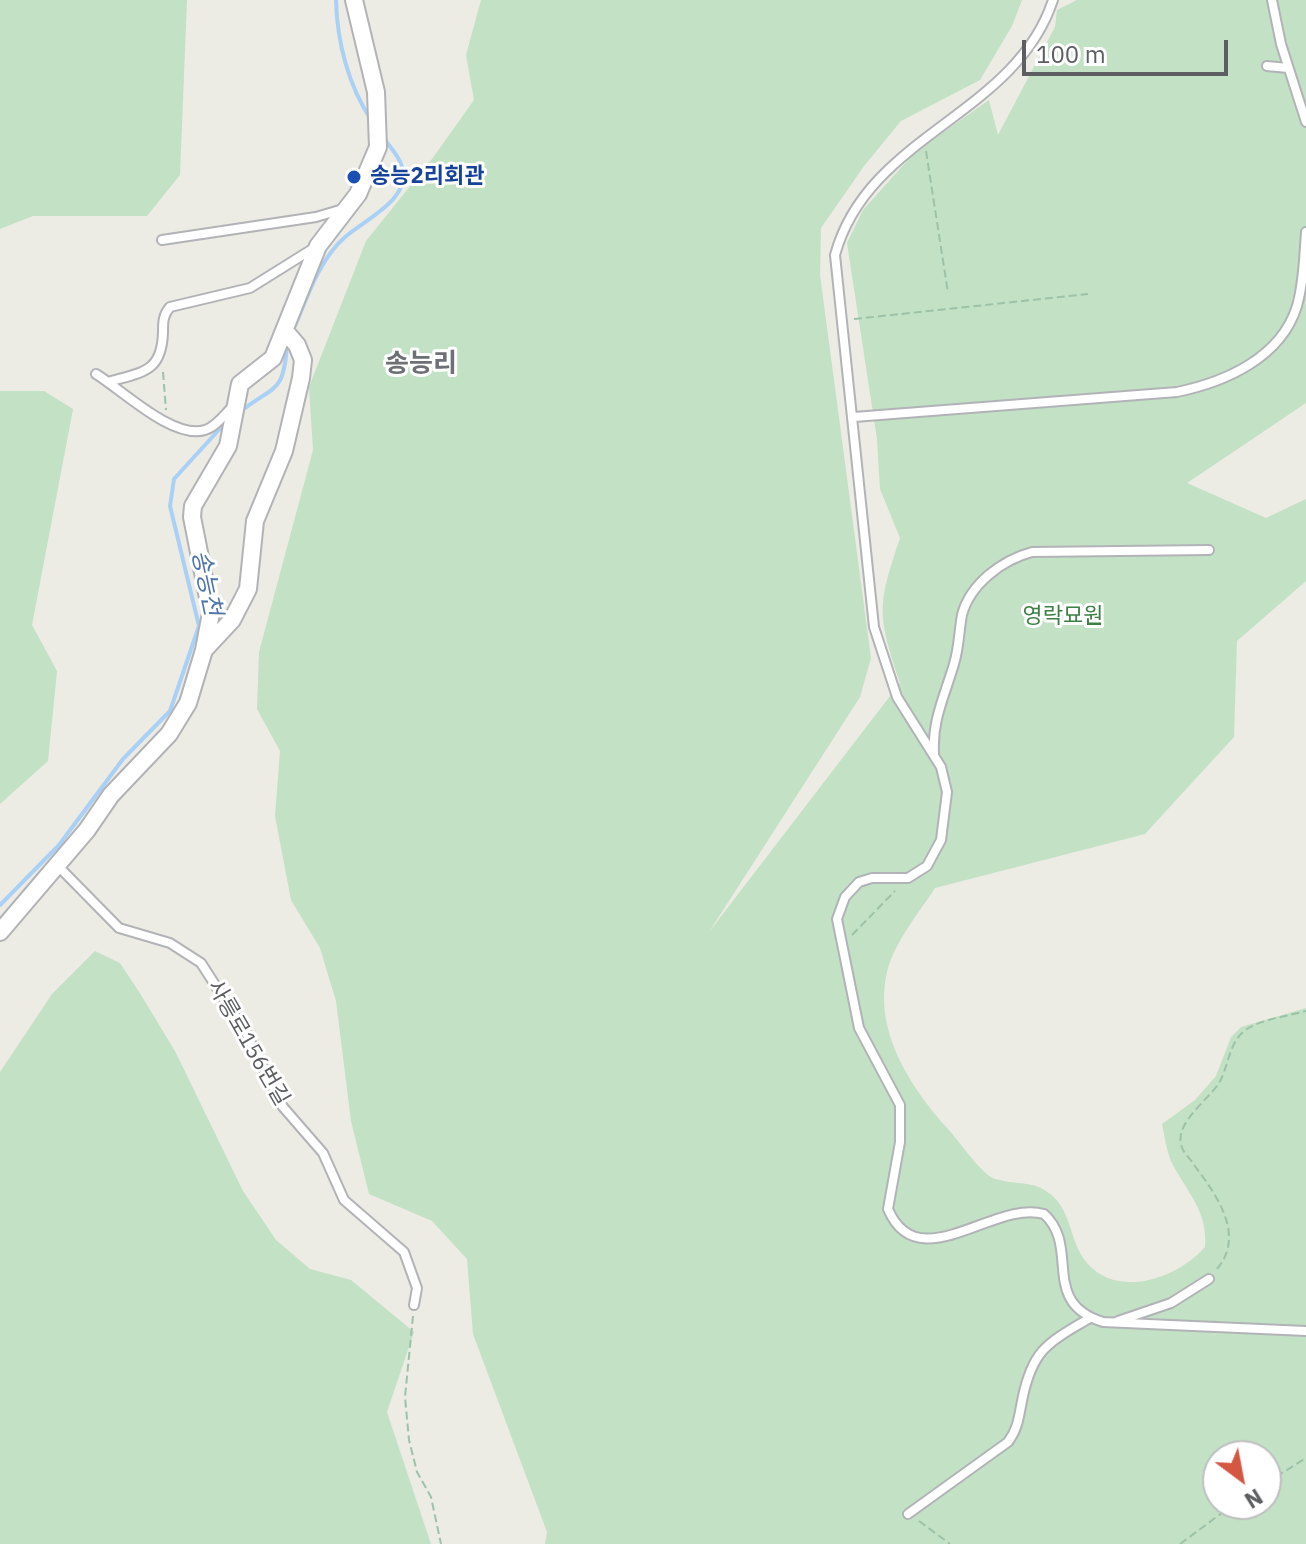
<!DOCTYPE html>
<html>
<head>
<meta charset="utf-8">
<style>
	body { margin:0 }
	#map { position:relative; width:1306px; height:1544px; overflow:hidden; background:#ecebe4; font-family:"IBM Plex Sans",sans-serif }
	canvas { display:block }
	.north { position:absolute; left:1202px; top:1440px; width:80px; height:80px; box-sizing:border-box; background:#fff; border:2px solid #bebfc0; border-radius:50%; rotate:148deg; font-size:22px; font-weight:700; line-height:32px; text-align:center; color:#5c5e62 }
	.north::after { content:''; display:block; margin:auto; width:28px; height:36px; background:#d55641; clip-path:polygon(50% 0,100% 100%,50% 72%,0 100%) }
	.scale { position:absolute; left:1022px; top:40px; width:206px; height:36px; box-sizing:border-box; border:4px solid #5c5e62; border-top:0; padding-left:10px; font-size:24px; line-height:28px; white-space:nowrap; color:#5c5e62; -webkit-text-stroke:6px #fff; paint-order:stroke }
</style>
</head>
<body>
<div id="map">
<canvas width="1306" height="1544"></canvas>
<div class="north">N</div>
<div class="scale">100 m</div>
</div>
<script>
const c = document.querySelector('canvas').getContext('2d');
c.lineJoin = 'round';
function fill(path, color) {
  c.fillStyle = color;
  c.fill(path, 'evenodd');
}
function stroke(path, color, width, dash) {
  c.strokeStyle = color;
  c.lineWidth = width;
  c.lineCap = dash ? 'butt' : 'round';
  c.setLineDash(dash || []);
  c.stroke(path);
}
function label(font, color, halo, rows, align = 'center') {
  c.font = font + ' "IBM Plex Sans","Noto Sans KR",sans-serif';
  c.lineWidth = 6;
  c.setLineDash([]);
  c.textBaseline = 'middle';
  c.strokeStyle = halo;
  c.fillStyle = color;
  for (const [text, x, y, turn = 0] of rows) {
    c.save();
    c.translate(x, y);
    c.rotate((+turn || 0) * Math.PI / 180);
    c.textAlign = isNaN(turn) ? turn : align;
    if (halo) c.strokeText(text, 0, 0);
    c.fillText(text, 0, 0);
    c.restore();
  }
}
fill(new Path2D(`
	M 0,0 L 187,0 L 180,175 L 147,216 L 33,216 L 0,229 Z
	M 481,0 L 1022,0 L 1012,26 L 980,80 L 901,121 L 864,166 L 821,228 L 820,275 L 871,658 L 860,697 L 709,932 L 900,683 C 877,613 877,607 900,538 L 880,489 L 877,439 L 847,243 L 863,210 L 915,152 L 989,100 L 998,135 L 1055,27 L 1057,10 L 1077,0 L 1306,0 L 1306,403 L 1187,483 L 1266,518 L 1306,499 L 1306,581 L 1237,641 L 1234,737 L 1145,834 L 935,888 C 918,914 894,943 887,972 C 873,1031 911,1088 948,1129 C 958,1140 981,1173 993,1178 C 1010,1185 1030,1180 1046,1191 C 1073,1208 1068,1241 1087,1263 C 1119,1300 1179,1277 1205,1247 C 1208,1213 1189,1194 1174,1167 C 1167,1155 1165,1138 1162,1124 L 1195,1100 L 1216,1076 L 1231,1037 L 1241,1027 L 1306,1008 L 1306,1544 L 545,1544 L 547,1532 L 473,1334 L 467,1259 L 432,1221 L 369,1194 L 351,1121 L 336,1001 L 320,948 L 291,900 L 275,816 L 280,751 L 257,709 L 259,652 L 313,450 L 309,387 L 366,241 L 432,159 L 474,100 L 466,55 ZM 1218,1456 L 1266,1456 L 1266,1504 L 1218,1504 Z
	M 0,391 L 44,391 L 73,409 L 32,625 L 57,671 L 48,761 L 0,804 Z
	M 95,951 L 120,963 L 141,995 L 175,1051 L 243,1191 L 276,1240 L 310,1269 L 351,1280 L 414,1332 L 387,1412 L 431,1544 L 0,1544 L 0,1072 L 52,994 Z`), '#c3e1c5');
stroke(new Path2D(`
	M 336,0 C 337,41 348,86 372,121
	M 295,326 C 307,297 320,259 344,238 C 363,220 415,199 401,164 C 398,155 389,146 384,138
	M 240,412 C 275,384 283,395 287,346
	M 0,905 L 59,845 L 123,759 L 170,711 L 199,626 L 170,506 L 174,479 L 226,422`), '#abd0f5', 4);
const lane = new Path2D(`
	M 1053,0 C 1015,116 868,134 835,255 L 874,627 L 897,697 L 941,767 L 947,792 L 941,840 L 927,866 L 908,878 L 872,878 L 859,882 L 845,897 L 837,919 L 859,1028 L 900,1105 L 900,1142 L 888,1209 C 918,1280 995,1199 1044,1214 C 1081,1247 1039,1302 1103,1322 L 1306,1331
	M 1272,0 L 1281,44 L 1306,122
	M 1267,66 L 1288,68
	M 162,240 L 316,217 L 343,209
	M 96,374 C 121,389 173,440 205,430 C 216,427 225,414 233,406
	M 108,382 C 143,372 162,372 163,332 C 163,322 163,315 170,307 L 250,288 L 314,248
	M 854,417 L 1177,392 C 1225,382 1281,358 1297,306 C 1304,282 1304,256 1306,232
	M 934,753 C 932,720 945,695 954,664 C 959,648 959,631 962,615 C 970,584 1002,560 1032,552 L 1209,550
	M 57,865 L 119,928 L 170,943 L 201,963 L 246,1033 L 283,1107 L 323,1153 L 344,1200 L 404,1252 L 417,1288 L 414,1305
	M 1118,1321 L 1171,1303 L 1209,1279
	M 908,1514 L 1008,1442 C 1018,1429 1019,1416 1022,1401 C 1032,1350 1047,1343 1090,1318`);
const street = new Path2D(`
	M 204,650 L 211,613 L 192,517 L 193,506 L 228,446 L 240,384 L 273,358 L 318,246 L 358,194 L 378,147 L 376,92 L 354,0
	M 0,932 L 87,830 L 111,795 L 169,734 L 188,703 L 204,650 L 232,620 L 248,589 L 255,521 L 284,451 L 301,378 L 303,360 L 297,345 L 285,331`);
stroke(lane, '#b1b3b7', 12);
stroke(street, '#b1b3b7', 20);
stroke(new Path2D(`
	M 926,151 L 948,293
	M 854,319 L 1088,294
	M 163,372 L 166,410
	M 852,935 L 895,891
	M 1217,1269 C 1246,1235 1216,1194 1194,1165 C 1190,1158 1182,1152 1181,1144 C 1176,1122 1208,1100 1219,1083 C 1229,1066 1229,1040 1247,1029 C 1263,1019 1288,1016 1306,1011
	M 413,1316 L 405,1397 L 409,1440 L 417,1472 L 431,1497 L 441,1544
	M 1266,1483 L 1306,1458
	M 919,1521 L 950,1544
	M 1180,1544 L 1234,1504`), '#9cc2a9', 2, [8, 4]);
stroke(lane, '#fff', 8);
stroke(street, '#fff', 16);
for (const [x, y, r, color] of [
	[354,177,8,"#1a4fb4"]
]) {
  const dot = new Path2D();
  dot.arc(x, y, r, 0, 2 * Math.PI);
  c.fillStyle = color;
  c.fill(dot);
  stroke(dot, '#fff', 3);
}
label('bold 22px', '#164399', '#fff', [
	["송능2리회관",370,177]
], 'left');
label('22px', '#3e7f45', '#fff', [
	["영락묘원",1063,617]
]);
label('22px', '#5c5e62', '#fff', [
	["사릉로156번길",248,1043,60]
]);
label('italic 24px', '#4e76ad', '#fff', [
	["송능천",206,583,78]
]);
label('bold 26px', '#6d7074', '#fff', [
	["송능리",421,364]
]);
</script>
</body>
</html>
